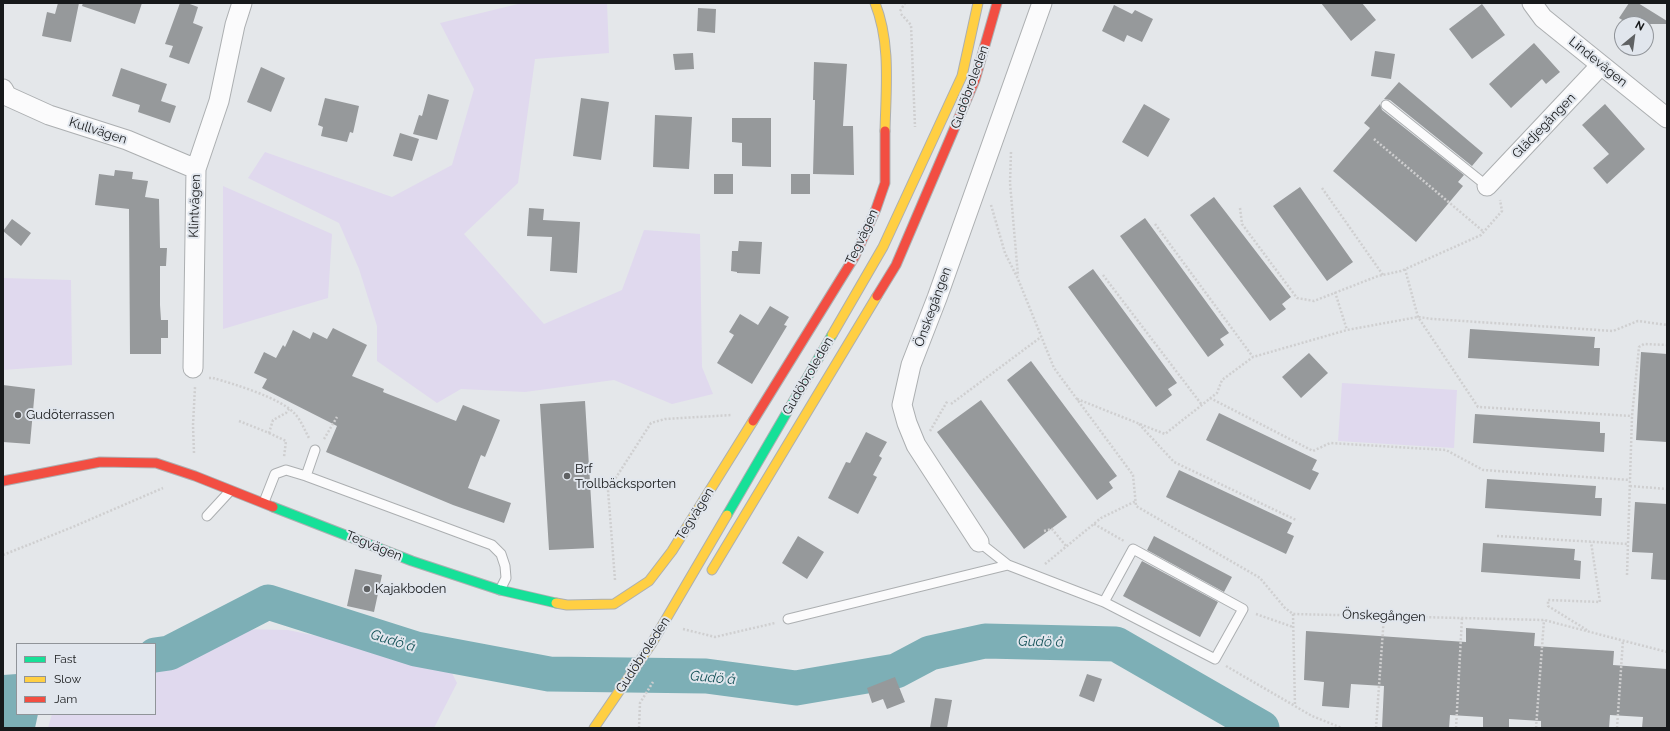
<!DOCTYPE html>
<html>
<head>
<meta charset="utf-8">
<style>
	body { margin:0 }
	#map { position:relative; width:1670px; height:731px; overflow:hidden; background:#e4e7ea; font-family:Raleway,sans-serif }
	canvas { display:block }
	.frame { position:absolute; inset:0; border:4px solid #17191b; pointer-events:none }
	.legend { position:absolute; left:16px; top:643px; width:140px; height:72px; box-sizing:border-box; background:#e1e6ed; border:1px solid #909499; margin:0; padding:5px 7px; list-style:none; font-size:12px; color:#17191b }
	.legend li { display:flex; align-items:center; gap:8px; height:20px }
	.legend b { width:20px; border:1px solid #909499 }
	.north { position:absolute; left:1614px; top:16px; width:40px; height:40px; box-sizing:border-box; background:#e1e6ed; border:1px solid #909499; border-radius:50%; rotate:29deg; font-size:11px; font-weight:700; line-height:16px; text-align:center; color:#17191b }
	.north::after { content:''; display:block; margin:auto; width:14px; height:18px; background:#5f6163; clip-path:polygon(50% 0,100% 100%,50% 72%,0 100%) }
</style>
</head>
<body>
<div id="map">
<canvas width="1670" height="731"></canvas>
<div class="frame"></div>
<ul class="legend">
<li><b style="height:5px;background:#16e098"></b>Fast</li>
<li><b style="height:5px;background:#ffcf43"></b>Slow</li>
<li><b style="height:5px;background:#f24e42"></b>Jam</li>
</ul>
<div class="north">N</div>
</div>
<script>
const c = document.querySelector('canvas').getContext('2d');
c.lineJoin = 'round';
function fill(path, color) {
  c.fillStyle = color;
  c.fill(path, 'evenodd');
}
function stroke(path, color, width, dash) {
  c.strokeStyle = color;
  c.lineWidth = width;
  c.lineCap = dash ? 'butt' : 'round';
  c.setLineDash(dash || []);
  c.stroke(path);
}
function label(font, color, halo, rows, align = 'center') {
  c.font = font + ' Raleway,sans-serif';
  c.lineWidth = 4;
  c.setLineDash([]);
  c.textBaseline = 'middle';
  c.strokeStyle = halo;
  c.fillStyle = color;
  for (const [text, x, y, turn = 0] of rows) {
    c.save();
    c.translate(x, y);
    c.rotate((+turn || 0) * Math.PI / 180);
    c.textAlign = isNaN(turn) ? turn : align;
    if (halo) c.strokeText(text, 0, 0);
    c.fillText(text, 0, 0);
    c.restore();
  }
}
fill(new Path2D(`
	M 522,3 L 607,3 L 609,53 L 535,59 L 518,183 L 464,234 L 544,324 L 622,290 L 644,230 L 700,234 L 702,367 L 713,394 L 672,404 L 614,380 L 525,392 L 461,389 L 437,403 L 377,361 L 377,326 L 359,269 L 339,223 L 248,178 L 265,152 L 392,197 L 452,165 L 474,89 L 440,23 Z
	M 223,186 L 332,234 L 328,298 L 223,329 Z
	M 3,278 L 71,280 L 72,365 L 3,370 Z
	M 1342,383 L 1457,390 L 1454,448 L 1338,441 Z
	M 239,629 L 288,630 L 447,663 L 457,683 L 434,728 L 48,728 L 52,714 L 155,714 L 155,672 L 184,665 Z`), '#e0d9ee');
fill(new Path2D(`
	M 17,674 L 17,714 L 38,714 L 35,728 L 3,728 L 3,675 Z`), '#7dafb6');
stroke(new Path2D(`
	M 155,655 L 169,653 L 268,602 L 416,649 L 549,674 L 706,676 L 796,688 L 896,671 L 930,653 L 985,641 L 1116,644 L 1262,728`), '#7dafb6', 35);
fill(new Path2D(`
	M 58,3 L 79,3 L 71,42 L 42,36 L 47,12 L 55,14 Z
	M 83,3 L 142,3 L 135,24 L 82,6 Z
	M 180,3 L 187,3 L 198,7 L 193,23 L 203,27 L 189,64 L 169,57 L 173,46 L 165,44 Z
	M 1321,3 L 1362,3 L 1376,20 L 1351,41 Z
	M 1629,3 L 1638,3 L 1667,21 L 1667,24 L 1629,24 L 1619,18 Z
	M 1482,4 L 1505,35 L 1472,59 L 1449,29 Z
	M 1114,5 L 1132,14 L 1135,10 L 1153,19 L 1142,42 L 1127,35 L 1124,42 L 1102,31 Z
	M 698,8 L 716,9 L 715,33 L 697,31 Z
	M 1534,43 L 1560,72 L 1546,84 L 1542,79 L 1511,108 L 1489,84 Z
	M 1375,51 L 1395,54 L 1391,79 L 1371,76 Z
	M 693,53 L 694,69 L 675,70 L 673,54 Z
	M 814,62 L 847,64 L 843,126 L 853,126 L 854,175 L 813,174 L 815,100 L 813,100 Z
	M 261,67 L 285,78 L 271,112 L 247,102 Z
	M 121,68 L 167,84 L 161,101 L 176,106 L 170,123 L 138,112 L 140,105 L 112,96 Z
	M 1399,82 L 1483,153 L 1472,166 L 1390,100 L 1384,99 Z
	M 428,94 L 449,100 L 437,140 L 413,134 L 419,115 L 422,116 Z
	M 325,98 L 359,106 L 353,133 L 350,132 L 347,142 L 321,136 L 323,127 L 318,125 Z
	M 581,98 L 609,102 L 601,160 L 573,156 Z
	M 1144,104 L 1170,119 L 1148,157 L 1122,142 Z
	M 1380,104 L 1382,110 L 1464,175 L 1458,182 L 1463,186 L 1416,242 L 1333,171 L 1370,128 L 1364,123 Z
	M 1605,104 L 1645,149 L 1607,184 L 1593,168 L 1609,154 L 1582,125 Z
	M 655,115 L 692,117 L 689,169 L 653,167 Z
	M 732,118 L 771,118 L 771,167 L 742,166 L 742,143 L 732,142 Z
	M 400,133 L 419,139 L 412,161 L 393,156 Z
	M 115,170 L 133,172 L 132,179 L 148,181 L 145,197 L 159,199 L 160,248 L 167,248 L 166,266 L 160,266 L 160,305 L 161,320 L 168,320 L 168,338 L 161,338 L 161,354 L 130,354 L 129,209 L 95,205 L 99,174 L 114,176 Z
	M 714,174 L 733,174 L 733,194 L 714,194 Z
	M 791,174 L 810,174 L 810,194 L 791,194 Z
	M 1300,187 L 1353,262 L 1327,281 L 1273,206 Z
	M 1214,197 L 1291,297 L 1282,304 L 1286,309 L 1270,321 L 1190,215 Z
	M 529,208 L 544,209 L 543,220 L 580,222 L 577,273 L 550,271 L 552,237 L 527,236 Z
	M 1145,218 L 1229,333 L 1220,339 L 1224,345 L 1208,357 L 1120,236 Z
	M 12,219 L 31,233 L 21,246 L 3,231 Z
	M 739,241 L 762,242 L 760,274 L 737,273 L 737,272 L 731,271 L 732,251 L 738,251 Z
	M 1093,269 L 1177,383 L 1168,389 L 1172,395 L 1156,407 L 1068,287 Z
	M 770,306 L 789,317 L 784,325 L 787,326 L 752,384 L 717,363 L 734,335 L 729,332 L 740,314 L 758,325 Z
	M 333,328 L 367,345 L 352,376 L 384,389 L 383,392 L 456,421 L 463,405 L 500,420 L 485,457 L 481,455 L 468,488 L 511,503 L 504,523 L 453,505 L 326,452 L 337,426 L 262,388 L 267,379 L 254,373 L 264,352 L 276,358 L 283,345 L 285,347 L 293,330 L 310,339 L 313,332 L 327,339 Z
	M 1470,329 L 1595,337 L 1594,348 L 1600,348 L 1599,366 L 1468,358 Z
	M 1641,352 L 1667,354 L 1667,442 L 1636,440 Z
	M 1309,353 L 1328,373 L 1301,398 L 1282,377 Z
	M 1031,361 L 1117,476 L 1109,482 L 1113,488 L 1097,500 L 1007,380 Z
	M 3,385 L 35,389 L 30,444 L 3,442 Z
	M 981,400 L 1067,517 L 1024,549 L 937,432 Z
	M 585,401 L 594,548 L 549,550 L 540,404 Z
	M 1219,413 L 1317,460 L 1312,470 L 1319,473 L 1310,490 L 1206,440 Z
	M 1475,414 L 1600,422 L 1600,433 L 1605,433 L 1604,452 L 1473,443 Z
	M 866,432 L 887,442 L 879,456 L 882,458 L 873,475 L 877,477 L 858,514 L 828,498 L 846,462 L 850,463 Z
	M 1179,470 L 1292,523 L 1287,533 L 1294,536 L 1286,554 L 1166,497 Z
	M 1487,479 L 1596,486 L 1595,498 L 1602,498 L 1601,516 L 1485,508 Z
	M 1635,502 L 1667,504 L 1667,580 L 1651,579 L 1653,553 L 1632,552 Z
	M 798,536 L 824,552 L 807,579 L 782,563 Z
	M 1154,536 L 1232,577 L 1224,592 L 1147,550 Z
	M 1483,543 L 1575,549 L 1574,560 L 1581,561 L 1580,579 L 1481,572 Z
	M 1142,561 L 1218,602 L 1200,637 L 1123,596 Z
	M 355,569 L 382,575 L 374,612 L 347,606 Z
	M 1466,628 L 1535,633 L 1534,646 L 1614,651 L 1613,665 L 1667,669 L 1667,728 L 1642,728 L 1643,717 L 1610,715 L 1609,728 L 1541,728 L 1541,721 L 1509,719 L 1509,728 L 1483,728 L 1483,717 L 1450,715 L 1449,728 L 1422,727 L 1422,728 L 1382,728 L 1384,686 L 1351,684 L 1349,708 L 1322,706 L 1324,682 L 1304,680 L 1306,631 L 1466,642 Z
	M 1087,674 L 1102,679 L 1094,702 L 1079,696 Z
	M 895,677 L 905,702 L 887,709 L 883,699 L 872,703 L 867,688 Z
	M 935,698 L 952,700 L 947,728 L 930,728 Z`), '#96999b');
const lane = new Path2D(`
	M 1386,105 L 1487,186
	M 306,476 L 315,450
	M 264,502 L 275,474 L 286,470 L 306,476 L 492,545 L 501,554 L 505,566 L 506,578 L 500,590
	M 207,516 L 230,491
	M 979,542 L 1008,565 L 1104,602 L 1215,659 L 1243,609 L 1133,549 L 1104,602
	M 788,619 L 1008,565`);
const street = new Path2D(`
	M 1532,3 L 1543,18 L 1667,118
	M 3,89 L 7,96 L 49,115 L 127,140 L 196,169
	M 1487,186 L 1601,65
	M 193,368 L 196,169 L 219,101 L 235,25 L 242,3
	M 979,542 L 916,445 L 907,423 L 902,405 L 911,365 L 937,298 L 1042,3`);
const fast = new Path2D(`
	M 273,507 L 412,561 L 500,590 L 556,603
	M 727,515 L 832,335`);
const slow = new Path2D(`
	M 875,3 C 891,43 886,88 885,131
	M 832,335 L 883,247 L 962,76 L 978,3
	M 712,570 L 877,296
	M 556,603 L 567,605 L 614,604 L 649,581 L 672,551 L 753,421
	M 594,728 L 652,643 L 727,515`);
const jam = new Path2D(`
	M 877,296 L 896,265 L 975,80 L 997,3
	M 753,421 L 855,256 L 876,209 L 885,183 L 885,131
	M 3,481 L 100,462 L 156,463 L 195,476 L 273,507`);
stroke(lane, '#acafb1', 11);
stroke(street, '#acafb1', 21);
stroke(fast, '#acafb1', 11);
stroke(slow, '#acafb1', 11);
stroke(jam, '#acafb1', 11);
stroke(new Path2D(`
	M 900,11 L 905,3
	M 901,14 L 911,25 L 915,127
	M 1374,139 L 1484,232
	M 1011,152 L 1010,183 L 1018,276
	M 1322,188 L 1383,275
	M 991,205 L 1005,253 L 1018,279 L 1054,368 L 1133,475 L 1136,506 L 1260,578 L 1285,608 L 1293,614 L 1544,620 L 1667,652
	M 1240,208 L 1242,224 L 1297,298 L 1314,301 L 1378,276 L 1401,271 L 1481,235 L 1502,211 L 1500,200
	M 1155,224 L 1253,357
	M 1405,269 L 1418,317 L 1478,407 L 1632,416
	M 1103,275 L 1202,405
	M 1335,292 L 1347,330
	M 209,378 L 213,378 C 234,384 281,398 295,414 C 301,420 305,431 309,438
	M 1210,398 L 1313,451 L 1330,443 L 1446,450 L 1483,470 L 1630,480
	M 1077,399 L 1165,434 L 1217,393 L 1222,380 L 1253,357 L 1347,330 L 1418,317 L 1433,319 L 1613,331 L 1638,321 L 1667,325
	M 951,404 L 1041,337
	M 239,421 L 269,433 L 273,420 L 286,413 L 289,409
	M 1139,424 L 1174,462 L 1296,520
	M 930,431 L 948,400
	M 269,433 L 286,441 L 284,457
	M 324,439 L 337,417
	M 194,453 L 193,425 L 195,387
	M 1630,486 L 1667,489
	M 1094,524 L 1124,541
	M 1044,531 L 1052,529 L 1066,546
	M 1497,536 L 1628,544
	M 3,555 L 75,526 L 163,488
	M 1045,564 L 1101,518 L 1136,501
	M 1627,575 L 1632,416 L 1639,347 L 1644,344 L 1667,345
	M 615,580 L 608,490 L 651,423 L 665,419 L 732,415
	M 1256,614 L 1293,627
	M 1293,614 L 1295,706
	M 683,629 L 715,637 L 775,623
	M 1587,630 L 1548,606 L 1548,600 L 1600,602 L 1591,542
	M 1226,666 L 1312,716 L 1342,728
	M 639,728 L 640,703 L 653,682
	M 1376,728 L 1384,616
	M 1456,728 L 1462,618
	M 1536,728 L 1544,620
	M 1617,728 L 1623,640`), '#cfcfd0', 2.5, [2, 2]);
stroke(lane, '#fbfbfc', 9);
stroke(street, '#fbfbfc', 19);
stroke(fast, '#16e098', 9);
stroke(slow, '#ffcf43', 9);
stroke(jam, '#f24e42', 9);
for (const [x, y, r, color] of [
	[18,415,4,"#5f6163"],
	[567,476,4,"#5f6163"],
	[367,589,4,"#5f6163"]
]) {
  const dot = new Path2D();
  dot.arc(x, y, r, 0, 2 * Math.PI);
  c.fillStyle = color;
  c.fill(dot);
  stroke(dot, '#e1e6ed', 1.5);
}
label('13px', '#17191b', '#e1e6ed', [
	["Lindevägen",1598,62,39],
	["Gudöbroleden",970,87,-70],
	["Glädjegången",1544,126,-46],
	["Kullvägen",98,131,18],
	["Klintvägen",195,206,-88],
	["Tegvägen",862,237,-65],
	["Önskegången",933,307,-70],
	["Gudöbroleden",808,376,-60],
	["Tegvägen",695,514,-58],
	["Tegvägen",374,546,22],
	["Önskegången",1384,616,2],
	["Gudöbroleden",643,655,-57]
]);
label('13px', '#17191b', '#e1e6ed', [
	["Gudöterrassen",26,415],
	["Brf",575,469],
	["Trollbäcksporten",575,484],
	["Kajakboden",375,589]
], 'left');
label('italic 14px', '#165359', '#e1e6ed', [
	["Gudö å",393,641,17],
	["Gudö å",1041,642,1],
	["Gudö å",713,678,5]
]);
</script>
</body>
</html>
